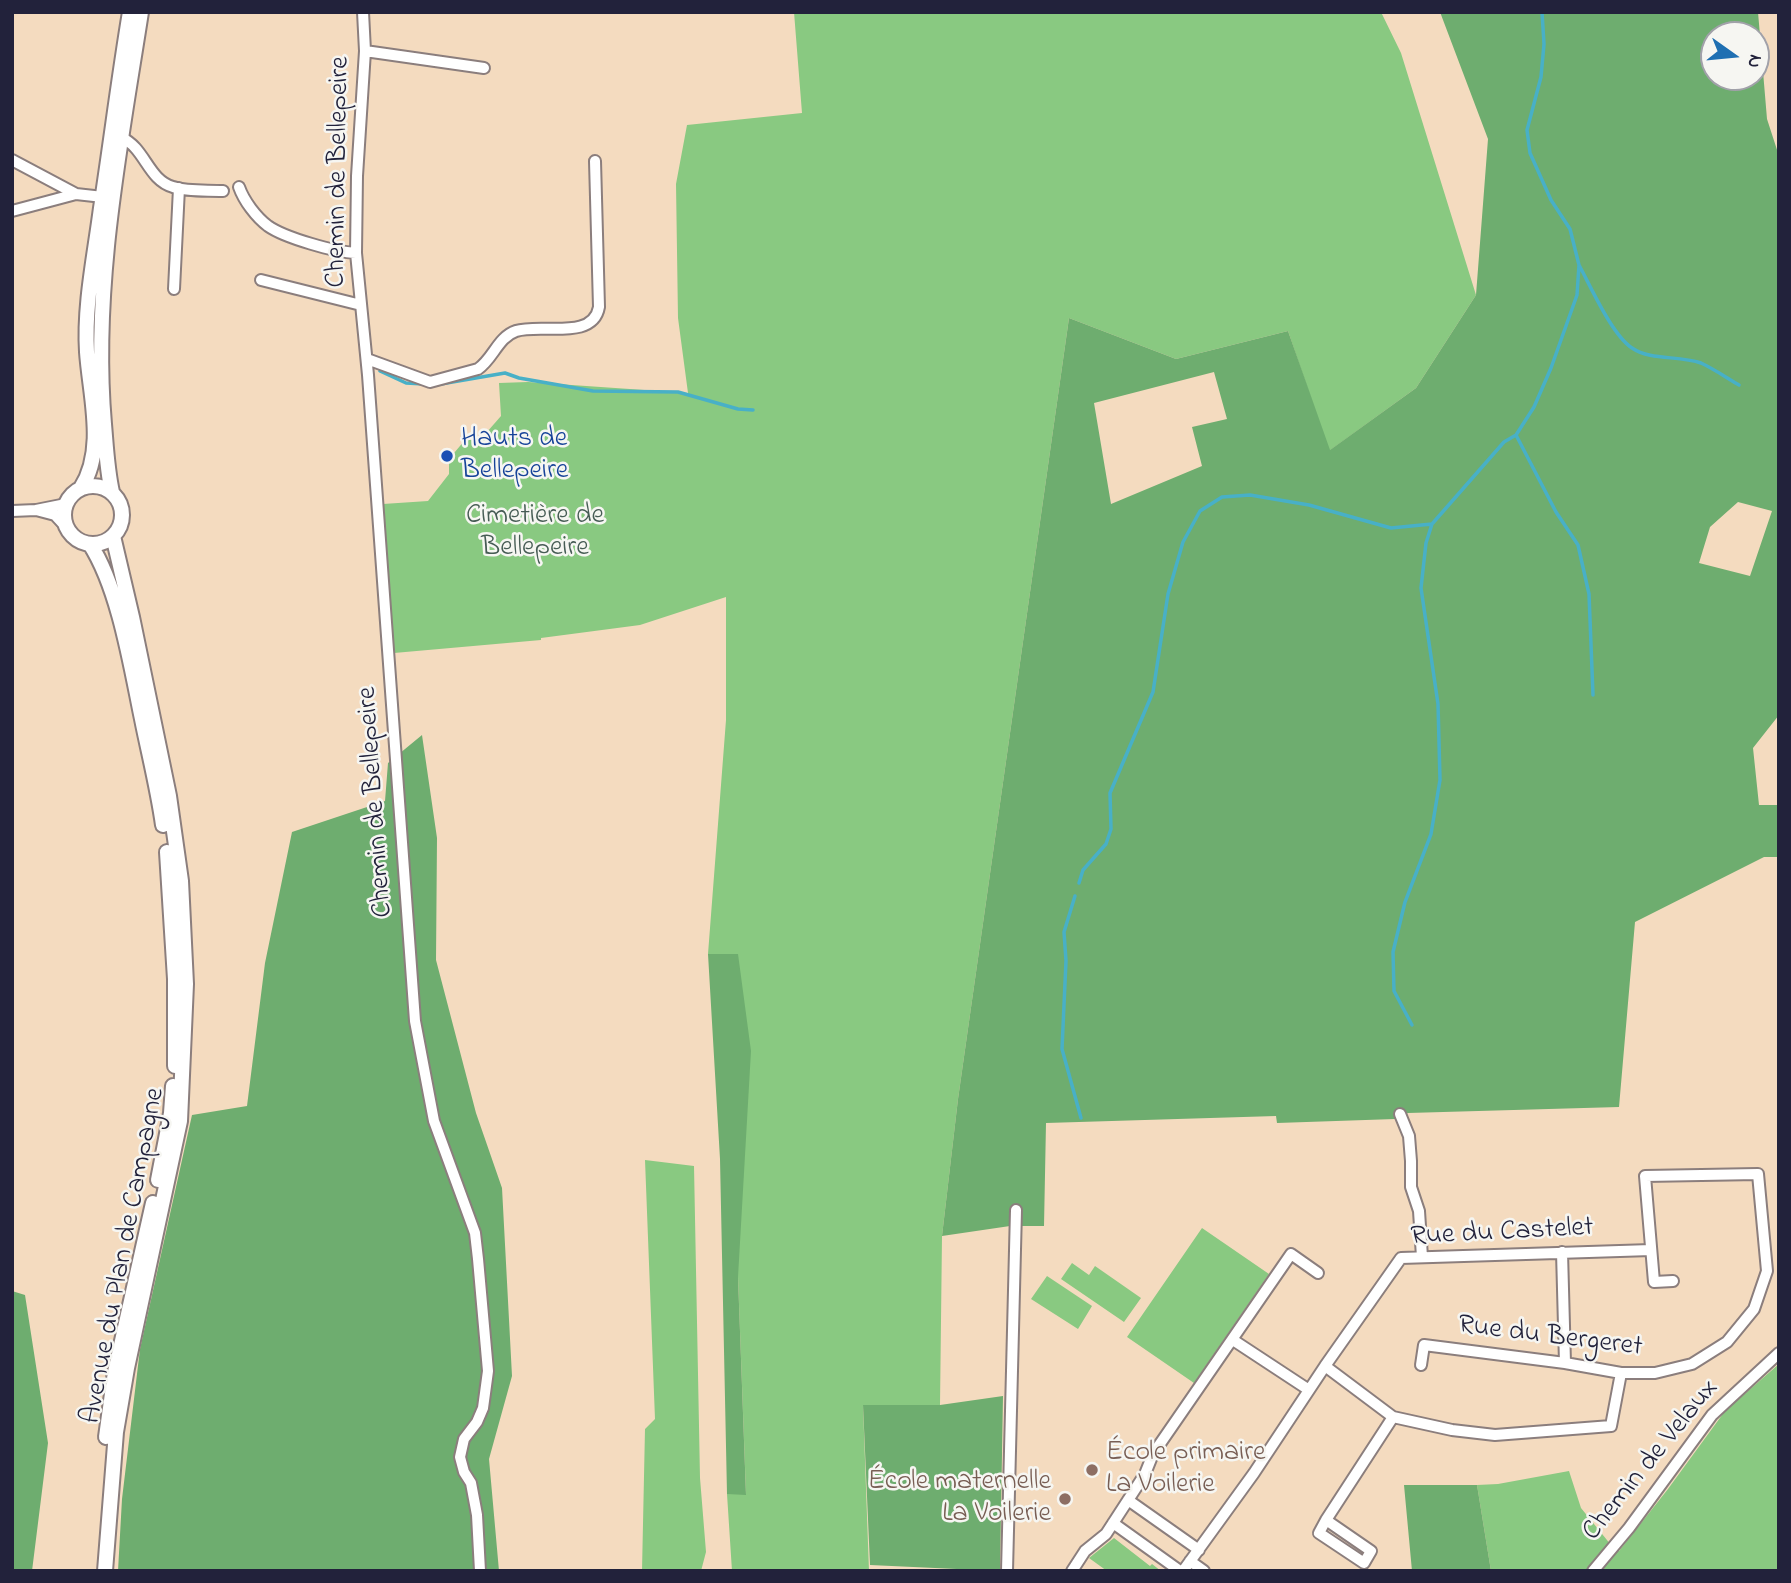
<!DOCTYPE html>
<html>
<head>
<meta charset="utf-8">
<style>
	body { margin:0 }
	#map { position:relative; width:1791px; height:1583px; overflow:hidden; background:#f4dbbf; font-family:"Indie Flower",sans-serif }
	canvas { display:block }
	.frame { position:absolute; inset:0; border:14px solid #22223b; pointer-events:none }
	.north { position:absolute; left:1700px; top:21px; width:70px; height:70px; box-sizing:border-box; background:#f6f6f2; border:2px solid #a1a1a9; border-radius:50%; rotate:105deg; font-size:19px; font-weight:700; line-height:28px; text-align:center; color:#22223b }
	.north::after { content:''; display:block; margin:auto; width:24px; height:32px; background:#1f6fb2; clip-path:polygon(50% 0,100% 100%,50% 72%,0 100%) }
</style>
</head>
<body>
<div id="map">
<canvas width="1791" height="1583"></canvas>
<div class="frame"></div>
<div class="north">N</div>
</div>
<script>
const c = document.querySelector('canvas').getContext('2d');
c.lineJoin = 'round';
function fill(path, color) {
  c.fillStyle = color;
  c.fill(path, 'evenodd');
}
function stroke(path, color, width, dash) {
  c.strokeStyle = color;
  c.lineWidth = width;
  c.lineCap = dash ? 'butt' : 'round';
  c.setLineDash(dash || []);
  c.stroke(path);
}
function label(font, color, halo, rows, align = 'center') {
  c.font = font + ' "Indie Flower",sans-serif';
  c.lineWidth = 5;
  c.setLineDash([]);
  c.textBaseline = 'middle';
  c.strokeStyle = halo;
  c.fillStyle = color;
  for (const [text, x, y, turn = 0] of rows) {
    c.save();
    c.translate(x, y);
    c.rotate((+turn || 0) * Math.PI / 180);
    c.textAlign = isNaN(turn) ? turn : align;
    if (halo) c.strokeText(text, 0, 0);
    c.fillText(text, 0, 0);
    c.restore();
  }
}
fill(new Path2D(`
	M 794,12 L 1381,12 L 1401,53 L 1476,295 L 1416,388 L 1329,451 L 1288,331 L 1176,359 L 1069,318 L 958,1099 L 942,1236 L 940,1405 L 863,1405 L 869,1571 L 732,1571 L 727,1494 L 746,1494 L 738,1277 L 738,955 L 708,954 L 726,720 L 726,597 L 640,625 L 541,638 L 541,640 L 394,653 L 383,504 L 428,501 L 449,474 L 449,459 L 465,440 L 480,440 L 501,416 L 499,383 L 528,382 L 688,393 L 678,318 L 676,184 L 687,125 L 802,113 Z
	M 645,1160 L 694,1166 L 700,1478 L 706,1552 L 701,1571 L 642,1571 L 645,1429 L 655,1419 Z
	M 1202,1228 L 1269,1274 L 1194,1383 L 1127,1337 Z
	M 1072,1263 L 1089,1275 L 1095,1266 L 1141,1298 L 1124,1322 L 1061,1279 Z
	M 1047,1276 L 1092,1306 L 1078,1329 L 1031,1299 Z
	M 1779,1364 L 1779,1571 L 1491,1571 L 1477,1485 L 1498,1484 L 1569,1471 L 1581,1508 L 1611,1545 L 1619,1551 L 1668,1489 L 1725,1411 Z
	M 1114,1538 L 1150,1566 L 1152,1564 L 1161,1571 L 1107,1571 L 1089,1558 Z`), '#89c981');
fill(new Path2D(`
	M 1440,12 L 1758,12 L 1767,119 L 1779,156 L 1779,715 L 1753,748 L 1759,805 L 1779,805 L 1779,857 L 1764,857 L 1635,922 L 1619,1107 L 1408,1113 L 1395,1119 L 1277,1123 L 1276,1116 L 1046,1123 L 1044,1226 L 1010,1226 L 942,1236 L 958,1099 L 1069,318 L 1176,359 L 1288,331 L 1330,450 L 1416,388 L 1476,295 L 1488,139 ZM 1714,35 L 1756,35 L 1756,77 L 1714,77 ZM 1214,372 L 1227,419 L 1192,427 L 1202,466 L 1111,504 L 1094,403 ZM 1738,502 L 1772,511 L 1750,576 L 1699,563 L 1710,527 Z
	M 422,735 L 437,838 L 436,960 L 476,1113 L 502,1188 L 512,1376 L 489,1459 L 499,1571 L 118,1571 L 122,1499 L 140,1349 L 192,1115 L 247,1106 L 265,963 L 292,832 L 385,801 L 388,763 Z
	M 708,954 L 738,954 L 751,1051 L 738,1277 L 746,1495 L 727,1494 L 720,1159 Z
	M 12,1291 L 25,1295 L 48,1443 L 32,1571 L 12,1571 Z
	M 1003,1396 L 1000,1571 L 870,1565 L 863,1405 L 940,1405 Z
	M 1404,1485 L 1477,1485 L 1491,1571 L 1412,1571 Z`), '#6ead6f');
stroke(new Path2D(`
	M 1579,265 C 1591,287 1612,335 1632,348 C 1651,361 1678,355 1701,363 C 1714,369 1727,378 1739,385
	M 380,371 L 406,383 L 424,384
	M 435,385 L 505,373 L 519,378 L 593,391 L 678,392 L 738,409 L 753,410
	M 1516,435 L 1556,512 L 1578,545 L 1589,594 L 1593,695
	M 1079,883 L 1083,870 L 1106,844 L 1111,829 L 1110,793 L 1153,692 L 1168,594 L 1183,542 L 1200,511 L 1222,497 L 1250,495 L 1309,505 L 1391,528 L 1432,524 L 1504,442 L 1516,435 L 1534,407 L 1551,368 L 1577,295 L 1579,265 L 1570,229 L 1551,200 L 1530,153 L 1527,130 L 1541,77 L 1544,44 L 1542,12
	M 1075,896 L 1064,932 L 1066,961 L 1062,1049 L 1081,1118
	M 1412,1025 L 1394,991 L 1393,952 L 1405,902 L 1431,834 L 1440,780 L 1438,704 L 1421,588 L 1426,543 L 1432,524`), '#48b0c7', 3.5);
const street = new Path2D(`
	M 363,12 L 365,51 L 357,176 L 356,253 L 368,375 L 415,1021 L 434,1121 L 475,1233 L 478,1259 L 488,1371 L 483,1408 L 477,1422 L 464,1439 L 460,1457 L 464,1472 L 471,1483 L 477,1515 L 480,1571
	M 365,51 L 484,68
	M 122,138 C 145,148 148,180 173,187 C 188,192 207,190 223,191
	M 12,160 L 76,194 L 103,197
	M 239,187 C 244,201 256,217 268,226 C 285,238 335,252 356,253
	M 12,211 L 76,194
	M 261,280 L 361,305
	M 174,289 L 179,188
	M 367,359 L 430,382 L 478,369 C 493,359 498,337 516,331 C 541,323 593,341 599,307 L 595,161
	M 66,504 L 36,510 L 55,515 L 68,529
	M 12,511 L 36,510
	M 1400,1114 L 1409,1136 L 1411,1161 L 1411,1187 L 1419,1211 L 1422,1257
	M 1562,1252 L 1565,1363
	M 1233,1340 L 1309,1390
	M 1421,1365 L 1424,1345 L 1565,1363 L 1621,1373 L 1655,1373 L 1692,1364 L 1727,1342 L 1754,1309 L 1767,1271 L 1758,1174 L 1645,1176 L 1654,1282 L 1673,1281
	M 1325,1366 L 1393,1417 L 1452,1430 L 1495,1435 L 1611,1426 L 1621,1373
	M 1128,1500 L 1199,1550
	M 1326,1520 L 1371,1551 L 1364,1563 L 1319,1533 L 1326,1520 L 1393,1417
	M 1113,1523 L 1180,1571
	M 1190,1561 L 1204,1571
	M 1007,1571 L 1016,1210
	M 1072,1571 L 1085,1551 L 1106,1534 L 1145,1474 L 1153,1454 L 1291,1254 L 1318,1273
	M 1183,1571 L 1254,1473 L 1325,1366 L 1401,1258 L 1651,1250
	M 1593,1571 L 1629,1528 L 1712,1415 L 1779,1353`);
const secondary = new Path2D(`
	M64 515a29 29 0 1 1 58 0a29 29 0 1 1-58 0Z
	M 81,488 C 106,449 90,396 87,352 C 84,305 95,255 101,208 C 111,143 119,78 130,12
	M 112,492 C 107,470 106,447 104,424 C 92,287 120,147 141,12
	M 90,544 C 119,589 131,666 142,719 C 149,754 158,789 163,825
	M 167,852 L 175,979 L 175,1066
	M 158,1180 L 171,1113 L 173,1086
	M 106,1437 L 115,1372 L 153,1203
	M 105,1571 L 116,1432 L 127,1368 L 180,1121 L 186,984 L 181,881 L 169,796 L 132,617 L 113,536`);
stroke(street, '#8b7e7d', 14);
stroke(secondary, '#8b7e7d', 18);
stroke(street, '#fff', 10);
stroke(secondary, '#fff', 14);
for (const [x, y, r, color] of [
	[447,456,7,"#1a4fb4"],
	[1092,1470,7,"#8d6e63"],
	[1065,1499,7,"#8d6e63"]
]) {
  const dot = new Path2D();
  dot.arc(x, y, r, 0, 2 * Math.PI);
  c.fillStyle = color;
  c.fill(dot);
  stroke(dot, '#f6f6f2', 2.5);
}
label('28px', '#22223b', '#f6f6f2', [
	["Chemin de Bellepeire",340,172,-89],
	["Chemin de Bellepeire",377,802,-94],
	["Rue du Castelet",1502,1234,-3],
	["Avenue du Plan de Campagne",125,1256,-79],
	["Rue du Bergeret",1550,1338,7],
	["Chemin de Velaux",1652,1461,-51]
]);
label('28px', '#164399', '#f6f6f2', [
	["Hauts de",461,440],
	["Bellepeire",461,472]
], 'left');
label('28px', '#465c54', '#f6f6f2', [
	["Cimetière de",535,517],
	["Bellepeire",535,549]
]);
label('28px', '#785e54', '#f6f6f2', [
	["École primaire",1106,1454],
	["La Voilerie",1106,1486],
	["École maternelle",1051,1483,"right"],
	["La Voilerie",1051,1515,"right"]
], 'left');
</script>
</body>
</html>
